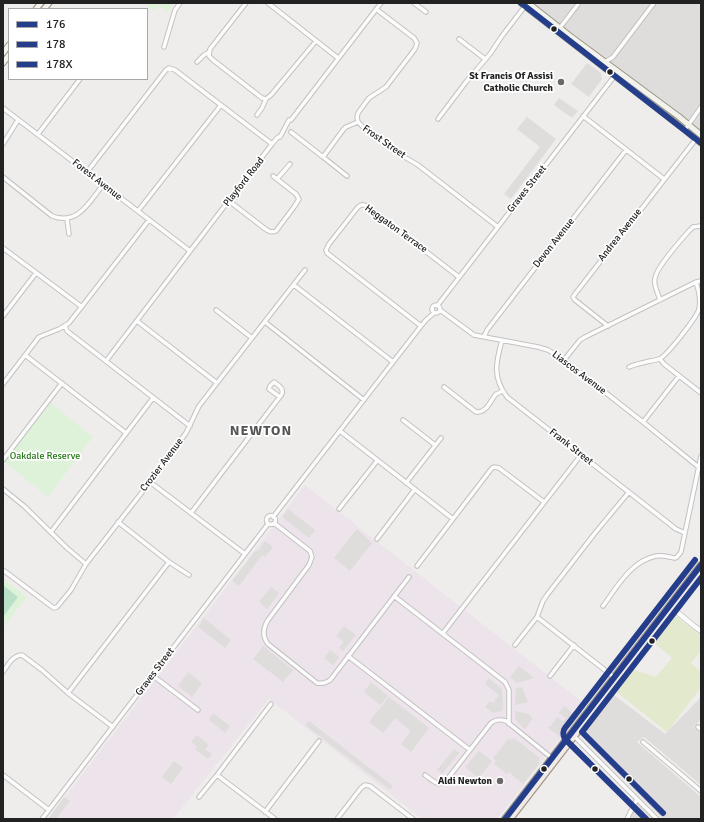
<!DOCTYPE html>
<html>
<head>
<meta charset="utf-8">
<style>
	body { margin:0 }
	#map { position:relative; width:704px; height:822px; overflow:hidden; background:#efedeb; font-family:Signika,sans-serif }
	canvas { display:block }
	.frame { position:absolute; inset:0; border:4px solid #222; pointer-events:none }
	.legend { position:absolute; left:8px; top:8px; width:140px; height:72px; box-sizing:border-box; background:#fff; border:1px solid #a7a7a7; margin:0; padding:5px 7px; list-style:none; font-size:12px; color:#222 }
	.legend li { display:flex; align-items:center; gap:8px; height:20px }
	.legend b { width:20px; border:1px solid #a7a7a7 }
</style>
</head>
<body>
<div id="map">
<canvas width="704" height="822"></canvas>
<div class="frame"></div>
<ul class="legend">
<li><b style="height:5px;background:#243e8c"></b>176</li>
<li><b style="height:5px;background:#243e8c"></b>178</li>
<li><b style="height:5px;background:#243e8c"></b>178X</li>
</ul>
</div>
<script>
const c = document.querySelector('canvas').getContext('2d');
c.lineJoin = 'round';
function fill(path, color) {
  c.fillStyle = color;
  c.fill(path, 'evenodd');
}
function stroke(path, color, width, dash) {
  c.strokeStyle = color;
  c.lineWidth = width;
  c.lineCap = dash ? 'butt' : 'round';
  c.setLineDash(dash || []);
  c.stroke(path);
}
function label(font, color, halo, rows, align = 'center') {
  c.font = font + ' Signika,sans-serif';
  c.lineWidth = 3.5;
  c.setLineDash([]);
  c.textBaseline = 'middle';
  c.strokeStyle = halo;
  c.fillStyle = color;
  for (const [text, x, y, turn = 0] of rows) {
    c.save();
    c.translate(x, y);
    c.rotate((+turn || 0) * Math.PI / 180);
    c.textAlign = isNaN(turn) ? turn : align;
    if (halo) c.strokeText(text, 0, 0);
    c.fillText(text, 0, 0);
    c.restore();
  }
}
fill(new Path2D(`
	M 533,3 L 701,3 L 701,132 Z
	M 614,695 L 665,734 L 701,697 L 701,720 L 700,720 L 694,727 L 701,733 L 701,785 L 644,737 L 637,742 L 701,797 L 701,819 L 663,819 L 580,735 Z
	M 637,799 L 657,819 L 628,819 Z`), '#dfdddc');
fill(new Path2D(`
	M 305,485 L 586,705 L 497,819 L 422,819 L 269,699 L 173,819 L 48,819 Z`), '#ece4ea');
fill(new Path2D(`
	M 587,63 L 601,73 L 602,79 L 589,97 L 571,84 Z
	M 559,98 L 578,111 L 572,118 L 554,105 Z
	M 527,117 L 556,139 L 511,199 L 504,194 L 540,147 L 517,129 Z
	M 288,509 L 315,530 L 309,538 L 282,517 Z
	M 357,529 L 372,543 L 350,571 L 334,558 Z
	M 265,541 L 273,547 L 265,557 L 262,555 L 239,586 L 232,581 L 256,550 L 258,551 Z
	M 271,587 L 279,593 L 267,609 L 259,602 Z
	M 204,618 L 231,640 L 225,648 L 198,627 Z
	M 344,626 L 356,635 L 343,651 L 339,648 L 344,642 L 336,636 Z
	M 263,646 L 293,670 L 283,682 L 253,659 Z
	M 330,650 L 339,657 L 333,665 L 324,658 Z
	M 519,666 L 534,678 L 517,683 L 510,677 Z
	M 188,672 L 202,683 L 192,697 L 178,686 Z
	M 489,678 L 502,689 L 503,709 L 501,711 L 493,713 L 485,707 L 490,701 L 493,703 L 499,695 L 485,684 Z
	M 371,682 L 388,696 L 380,705 L 364,692 Z
	M 522,687 L 528,702 L 515,705 L 516,688 Z
	M 389,697 L 429,728 L 411,752 L 401,744 L 411,731 L 395,718 L 383,733 L 369,722 Z
	M 564,706 L 578,717 L 570,728 L 568,727 L 560,737 L 547,727 L 550,727 L 557,717 L 563,721 L 566,718 L 559,713 Z
	M 515,711 L 528,714 L 533,718 L 525,729 L 517,722 L 515,717 Z
	M 213,713 L 230,726 L 225,733 L 209,720 Z
	M 309,721 L 393,786 L 390,790 L 305,725 Z
	M 197,735 L 209,745 L 205,749 L 212,754 L 208,759 L 195,749 L 197,746 L 191,742 Z
	M 509,738 L 511,740 L 514,738 L 540,758 L 538,761 L 540,763 L 523,784 L 509,772 L 507,774 L 494,764 L 496,761 L 493,758 Z
	M 454,749 L 459,753 L 442,774 L 437,770 Z
	M 479,751 L 492,761 L 479,778 L 465,767 Z
	M 174,761 L 183,768 L 171,784 L 162,777 Z
	M 64,797 L 70,801 L 56,819 L 48,819 Z`), '#dedddc');
fill(new Path2D(`
	M 674,615 L 701,636 L 701,651 L 691,663 L 701,672 L 701,690 L 700,689 L 667,732 L 614,690 L 631,669 L 656,677 L 672,658 L 652,641 Z`), '#e2e9cd');
fill(new Path2D(`
	M 144,3 L 174,3 L 168,12 L 159,6 L 155,11 Z
	M 51,403 L 93,437 L 48,497 L 4,462 Z
	M 3,579 L 27,597 L 3,628 Z`), '#def2da');
fill(new Path2D(`
	M 3,585 L 18,597 L 3,617 Z`), '#bae1c8');
const minor = new Path2D(`
	M 246,3 L 210,49 L 209,56 L 213,60 L 262,98 L 266,99 L 271,95 L 316,41
	M 268,3 L 338,58
	M 414,3 L 426,12
	M 376,9 L 414,38 L 417,43 L 415,49 L 386,87 L 369,98 L 366,102 L 358,113 L 357,117 L 358,122 L 365,129 L 401,155 L 418,165 L 498,227
	M 559,29 L 579,3
	M 459,39 L 485,59
	M 164,47 L 175,10 L 180,3
	M 197,62 L 204,55 L 209,52
	M 605,62 L 613,57 L 654,3
	M 3,108 L 190,251
	M 257,115 L 262,108 L 266,99
	M 583,116 L 664,179
	M 438,119 L 466,82 L 490,54 L 502,36 L 525,6
	M 685,130 L 701,107
	M 291,132 L 323,157
	M 38,134 L 80,79
	M 3,144 L 18,120
	M 87,172 L 166,70 L 169,68 L 175,70 L 272,144
	M 347,176 L 323,157 L 343,130 L 346,127 L 358,122
	M 3,177 L 52,216 C 78,226 89,202 103,185
	M 277,179 L 290,164
	M 229,201 L 264,228 C 268,231 271,233 276,231 L 294,207 L 299,199 L 296,194 L 273,176
	M 138,211 L 221,105
	M 67,219 L 69,234
	M 3,248 L 82,307
	M 294,285 L 393,362
	M 660,300 C 658,293 653,285 655,278 C 657,267 680,241 688,232 L 693,227 L 701,226
	M432 309a4 4 0 1 1 8 0a4 4 0 1 1-8 0Z
	M 437,306 L 616,74
	M 216,310 L 252,338
	M 440,310 L 474,335 L 538,347 L 548,350 L 564,360 L 643,422 L 701,469
	M 3,316 L 36,273
	M 137,321 L 217,383
	M 265,322 L 364,400
	M 65,326 L 67,331 L 190,426
	M 421,326 L 327,253 L 326,250 L 329,244 L 358,207 C 361,204 364,204 368,207 L 459,277
	M 608,326 L 575,300 L 573,297 L 575,294 L 696,139
	M 484,337 L 487,330 L 626,150
	M 502,340 C 496,362 492,377 507,397 L 676,529 L 685,533
	M 25,355 L 126,433
	M 660,359 L 664,364 L 701,393
	M 564,360 L 580,340 L 585,337 L 696,282 L 701,281
	M 106,361 L 272,144 L 278,137 L 280,137 L 289,120 L 291,120 L 381,3
	M 629,367 C 636,364 643,363 650,361 C 653,361 656,360 659,359 C 666,357 697,317 699,309 C 701,300 699,291 696,282
	M 3,384 L 39,337 L 59,329 L 69,323 L 149,220
	M 444,387 L 476,412 C 487,413 490,401 496,394 C 497,394 502,391 502,391
	M 403,420 L 435,445
	M 643,422 L 679,376
	M 340,431 L 453,519
	M 3,460 L 62,383
	M 150,482 L 245,554
	M 406,483 L 441,438
	M 3,489 L 24,506 L 67,548 L 86,564
	M 339,509 L 377,461
	M 191,513 L 282,394 C 284,388 278,385 274,382 L 270,386 L 269,389 L 280,397
	M266.5 520a4.5 4.5 0 1 1 9 0a4.5 4.5 0 1 1-9 0Z
	M 273,517 L 421,326 L 426,320 L 434,313
	M 118,522 L 169,562 L 189,575
	M 274,523 L 310,551 L 312,557 L 309,565 L 268,620 C 263,628 262,636 268,644 L 317,683 C 323,684 327,683 331,679 L 409,577
	M 51,532 L 153,398
	M 377,539 L 415,489
	M 417,566 L 492,468 L 494,467 L 499,468 L 544,502
	M 3,570 L 51,606 L 54,608 L 57,607 L 71,590 L 86,564 L 150,482 L 186,433 L 199,406 L 305,270
	M 394,596 L 505,682 L 509,690 L 509,724
	M 603,606 C 617,587 631,561 656,556 C 662,555 669,557 675,558 L 677,557 L 681,552 L 701,456
	M 537,617 L 615,678
	M 443,633 L 581,455
	M 515,645 L 537,617 L 543,601 L 547,595 L 595,533 L 629,492
	M 348,656 L 470,750
	M 3,672 C 8,665 13,655 22,655 L 42,670 L 68,693 L 113,727
	M 152,675 L 198,710
	M 550,676 L 574,645
	M 68,693 L 169,562
	M 698,727 L 701,729
	M 573,735 L 657,819
	M 643,742 L 701,791
	M 3,775 L 49,810
	M 217,775 L 275,819
	M 425,775 C 431,779 437,787 445,782 L 491,723 C 496,719 500,719 506,721 L 553,759
	M 199,797 L 217,775 L 271,704
	M 265,812 L 319,741
	M 42,819 L 268,524
	M 337,819 L 361,788 L 365,785 L 370,786 L 413,819
	M 627,819 L 637,799`);
const tertiary = new Path2D(`
	M 671,607 L 694,626 L 701,631`);
const secondary = new Path2D(`
	M 521,3 L 685,130 L 701,143
	M 528,3 L 570,36 L 678,116 L 701,135
	M 36,9 L 41,3
	M 44,9 L 49,3
	M 3,53 L 9,45
	M 3,63 L 9,55`);
const primary = new Path2D(`
	M 505,819 L 701,565
	M 510,819 L 701,572`);
stroke(minor, '#c3c2c1', 5.5);
stroke(tertiary, '#c3c2c1', 6);
stroke(secondary, '#999684', 7);
stroke(primary, '#a49689', 8);
stroke(minor, '#fdfcfc', 3.5);
stroke(tertiary, '#fdfcfc', 4.5);
stroke(secondary, '#f3f2ed', 5);
stroke(primary, '#f1ebe8', 5.5);
stroke(new Path2D(`
	M 521,3 L 701,143
	M 505,819 L 701,565`), '#243e8c', 6);
stroke(new Path2D(`
	M 663,813 L 582,732 L 701,578`), '#243e8c', 6);
stroke(new Path2D(`
	M 646,819 L 565,739 C 563,735 562,732 565,728 L 695,560`), '#243e8c', 6);
for (const [x, y, r, color] of [
	[554,29,3.5,"#222"],
	[610,72,3.5,"#222"],
	[561,82,4,"#6a6968"],
	[652,641,3.5,"#222"],
	[544,769,3.5,"#222"],
	[595,769,3.5,"#222"],
	[629,779,3.5,"#222"],
	[500,781,4,"#6a6968"]
]) {
  const dot = new Path2D();
  dot.arc(x, y, r, 0, 2 * Math.PI);
  c.fillStyle = color;
  c.fill(dot);
  stroke(dot, '#fff', 1.5);
}
label('bold 10px', '#222', '#fff', [
	["St Francis Of Assisi",553,76],
	["Catholic Church",553,88],
	["Aldi Newton",492,781]
], 'right');
label('10px', '#222', '#fff', [
	["Frost Street",384,142,35],
	["Forest Avenue",97,180,38],
	["Playford Road",244,182,-52],
	["Graves Street",527,189,-52],
	["Heggaton Terrace",396,229,36],
	["Andrea Avenue",620,235,-52],
	["Devon Avenue",554,243,-52],
	["Liascos Avenue",579,373,37],
	["Frank Street",571,447,38],
	["Crozier Avenue",162,465,-53],
	["Graves Street",155,672,-53]
]);
label('10px', '#237916', '#fff', [
	["Oakdale Reserve",45,456]
]);
c.letterSpacing = '1px';
label('bold 14px', '#555', '#fff', [
	["NEWTON",261,431]
]);
c.letterSpacing = '0px';
</script>
</body>
</html>
